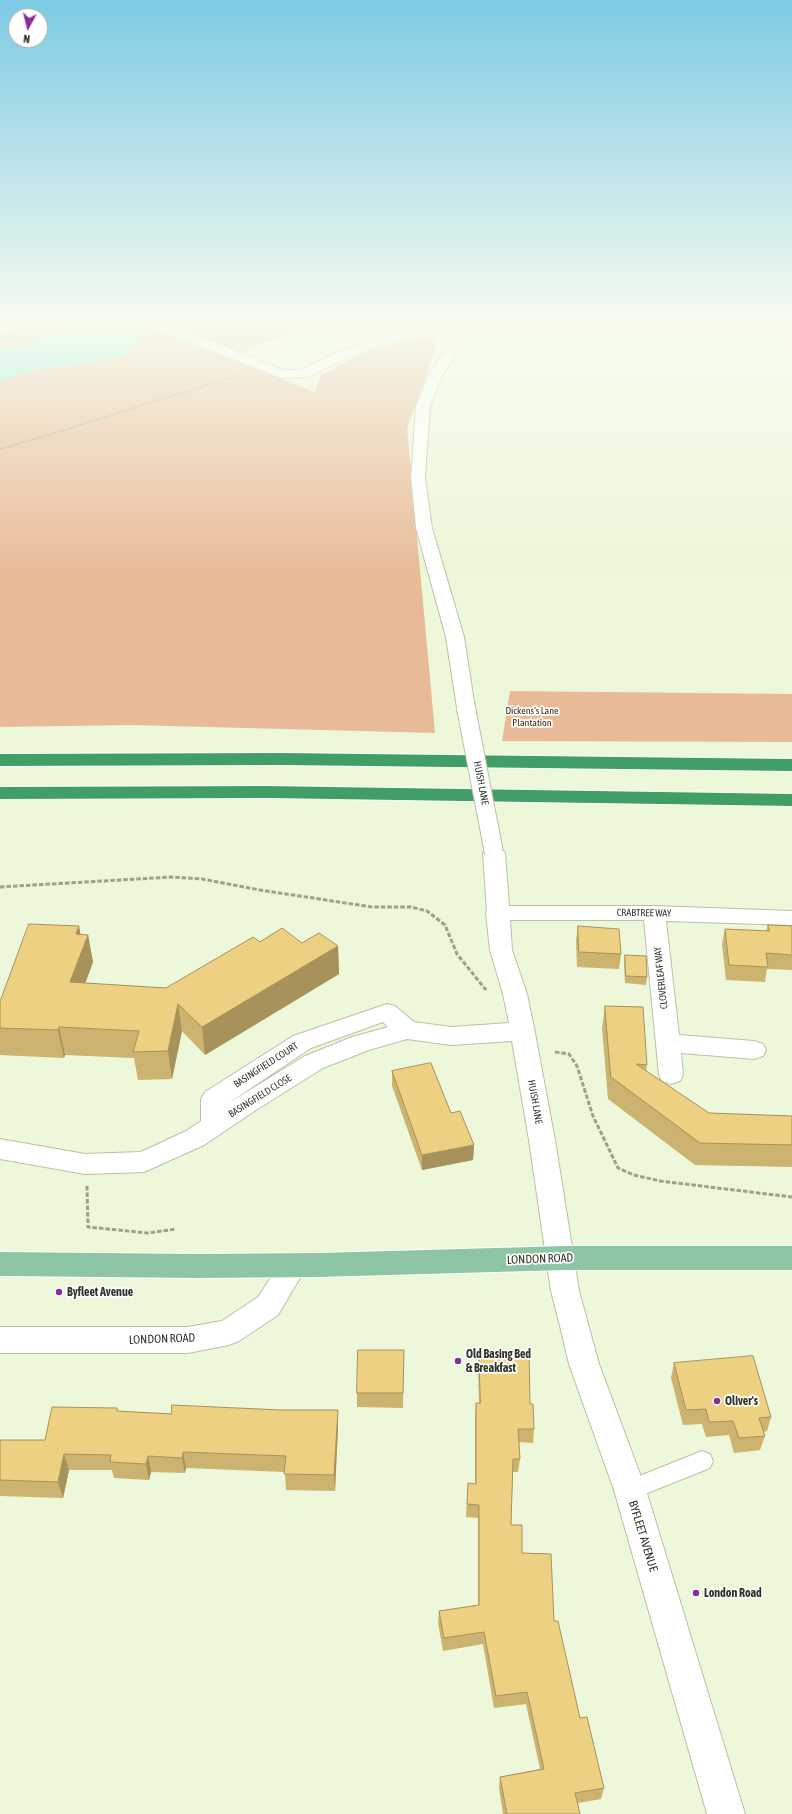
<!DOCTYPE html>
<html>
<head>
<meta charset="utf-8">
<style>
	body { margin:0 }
	#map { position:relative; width:792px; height:1814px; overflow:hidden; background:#edf7d9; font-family:"Asap Condensed",sans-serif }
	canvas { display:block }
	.north { position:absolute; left:8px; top:8px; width:40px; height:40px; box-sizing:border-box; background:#fff; border:1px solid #adaeaa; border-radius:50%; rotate:187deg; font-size:11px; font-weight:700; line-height:16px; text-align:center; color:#31352a }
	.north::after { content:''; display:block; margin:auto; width:14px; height:18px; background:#872c98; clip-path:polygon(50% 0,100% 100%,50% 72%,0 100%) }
</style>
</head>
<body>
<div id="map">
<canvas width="792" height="1814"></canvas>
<div class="north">N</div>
</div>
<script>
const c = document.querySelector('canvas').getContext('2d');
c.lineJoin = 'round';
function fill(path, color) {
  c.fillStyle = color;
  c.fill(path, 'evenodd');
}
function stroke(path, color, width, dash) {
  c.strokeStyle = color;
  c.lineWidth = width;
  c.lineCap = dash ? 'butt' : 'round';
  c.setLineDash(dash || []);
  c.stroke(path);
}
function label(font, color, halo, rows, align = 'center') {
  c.font = font + ' "Asap Condensed",sans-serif';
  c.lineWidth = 3.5;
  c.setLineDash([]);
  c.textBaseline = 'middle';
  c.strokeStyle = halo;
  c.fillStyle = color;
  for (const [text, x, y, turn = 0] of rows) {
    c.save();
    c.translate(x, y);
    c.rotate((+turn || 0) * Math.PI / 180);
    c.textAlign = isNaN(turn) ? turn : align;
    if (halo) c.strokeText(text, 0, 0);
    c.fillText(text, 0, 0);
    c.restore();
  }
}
fill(new Path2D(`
	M 36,321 L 136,322 L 315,392 L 321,375 L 365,352 L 417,337 L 435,337 L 435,351 L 407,428 L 435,733 L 132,725 L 0,727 L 0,333 Z
	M 149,321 L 325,321 L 238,353 Z
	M 510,691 L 792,694 L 792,742 L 502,741 Z`), '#e9ba97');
fill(new Path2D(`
	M 106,321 L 119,321 L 138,325 L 138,331 L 144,334 C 134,371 52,363 22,371 C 14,373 7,379 0,382 L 0,349 Z`), '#7dede1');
fill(new Path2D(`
	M 114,321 L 145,321 L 139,328 L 138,341 L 134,347 L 0,379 L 0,361 L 111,336 Z`), '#7dede1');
const lane = new Path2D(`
	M 702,1451 L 710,1454 L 713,1461 L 710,1468 L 630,1500 L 622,1497 L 619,1490 L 622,1483 Z`);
const street = new Path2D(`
	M 137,321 L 155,321 L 201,337 L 283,370 L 300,370 L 340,351 L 395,331 L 418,325 L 452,321 L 477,321 L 442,376 L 430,406 L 425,478 L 432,528 L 464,637 L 475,708 L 473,712 L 466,714 L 459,712 L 457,708 L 446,637 L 416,528 L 411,478 L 416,406 L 428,376 L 460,328 L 422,332 L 403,337 L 350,357 L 307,377 L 281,378 L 193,343 L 139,324 Z
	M 494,846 L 501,848 L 505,853 L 509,906 L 654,906 L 792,911 L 792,925 L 666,921 L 679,1035 L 754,1041 L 763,1044 L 766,1050 L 763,1056 L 754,1059 L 681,1053 L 683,1075 L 680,1081 L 671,1084 L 662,1081 L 659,1075 L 644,920 L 510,920 L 512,950 L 527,994 L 535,1033 L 555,1140 L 579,1291 L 599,1364 L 646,1490 L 745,1814 L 707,1814 L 614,1490 L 569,1364 L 560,1326 L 551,1291 L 529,1140 L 512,1041 L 451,1045 L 407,1039 L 369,1050 L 323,1068 L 256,1110 L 204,1145 L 144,1172 L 85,1174 L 0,1159 L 0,1139 L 85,1154 L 141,1152 L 186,1131 L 201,1121 L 201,1099 L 205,1092 L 293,1036 L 387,1004 L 395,1006 L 414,1022 L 451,1027 L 509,1023 L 503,994 L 490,950 L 486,913 L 487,911 L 483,853 L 487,848 ZM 383,1022 L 388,1027 L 352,1037 L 305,1056 L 227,1104 L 311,1048 Z
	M 288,1253 L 298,1257 L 302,1265 L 301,1276 L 278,1315 L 239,1341 L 229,1345 L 188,1353 L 0,1353 L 0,1327 L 188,1327 L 222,1321 L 258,1297 L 273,1274 L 274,1265 L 278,1257 Z`);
const primary = new Path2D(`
	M 566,1246 L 792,1246 L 792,1270 L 566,1270 L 319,1277 L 198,1278 L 0,1276 L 0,1252 L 198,1254 L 319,1253 Z`);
const highway = new Path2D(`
	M 281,753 L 792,759 L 792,771 L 281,765 L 0,766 L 0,754 Z
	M 266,786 L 792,794 L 792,806 L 266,798 L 0,799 L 0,787 Z`);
stroke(lane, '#b8c2a5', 2);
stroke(street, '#b8c2a5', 2);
stroke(primary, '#fff', 2);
stroke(highway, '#fff', 2);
stroke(new Path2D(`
	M 0,449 C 80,427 159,398 239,376`), '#9ba28c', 1.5, [2.5, 1.5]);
stroke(new Path2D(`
	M 0,887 L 171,877 L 202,879 L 260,890 L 372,907 L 411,907 L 427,911 L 445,925 L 457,954 L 486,990
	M 555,1052 L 569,1054 L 577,1066 L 593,1116 L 618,1168 L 634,1175 L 660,1181 L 792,1197
	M 87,1186 L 88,1227 L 148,1233 L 176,1229`), '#9ba28c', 3, [4.5, 2]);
fill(lane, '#fff');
fill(street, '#fff');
fill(primary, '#8ec5a4');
fill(highway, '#429e67');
const streetBridge = new Path2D(`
	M 466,708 L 494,853`);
stroke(streetBridge, '#b8c2a5', 20, []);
stroke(streetBridge, '#fff', 18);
fill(new Path2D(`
	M 768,925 L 792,926 L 792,970 L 767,969 L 765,982 L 726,980 L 722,944 L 725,929 L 766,931 Z
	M 79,926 L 80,934 L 88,935 L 93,962 L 85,983 L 166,988 L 260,942 L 302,943 L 338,946 L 339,974 L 205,1055 L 182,1031 L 172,1079 L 138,1080 L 134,1058 L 65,1055 L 64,1058 L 0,1055 L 0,1002 Z
	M 578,926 L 621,954 L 619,969 L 577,967 L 576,941 Z
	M 625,955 L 647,977 L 646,985 L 625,983 L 624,963 Z
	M 605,1006 L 647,1065 L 646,1071 L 709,1113 L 792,1116 L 792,1167 L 695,1165 L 608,1099 L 602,1028 Z
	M 392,1071 L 451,1113 L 474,1145 L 473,1160 L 422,1170 L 392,1086 Z
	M 404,1350 L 403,1408 L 357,1407 L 357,1393 Z
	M 479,1350 L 530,1404 L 534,1429 L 533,1443 L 519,1442 L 520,1459 L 518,1472 L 513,1472 L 511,1525 L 522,1553 L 554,1621 L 580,1718 L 604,1788 L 601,1799 L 578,1803 L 580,1814 L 503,1814 L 499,1788 L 500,1777 L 540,1769 L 526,1704 L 494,1708 L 483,1644 L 443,1651 L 438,1623 L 439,1611 L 478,1605 L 478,1518 L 466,1517 L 468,1483 L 475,1484 L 475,1416 L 476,1403 L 479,1403 L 478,1363 Z
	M 674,1363 L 771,1417 L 767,1431 L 764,1432 L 765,1436 L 760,1450 L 734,1453 L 729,1435 L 706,1437 L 702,1424 L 683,1425 L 671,1378 Z
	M 117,1408 L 118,1411 L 171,1414 L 281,1410 L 338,1410 L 338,1427 L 335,1491 L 286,1490 L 285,1472 L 186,1468 L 185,1473 L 151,1472 L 149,1480 L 114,1478 L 112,1470 L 69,1470 L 63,1498 L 0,1496 L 0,1440 L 45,1440 Z`), '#ccb36f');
fill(new Path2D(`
	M 79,926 L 83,948 L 88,935 L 93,962 L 76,1009 L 70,982 L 76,934 Z
	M 338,946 L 339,974 L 205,1055 L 202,1027 Z
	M 178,1004 L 182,1031 L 172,1079 L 168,1051 Z
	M 59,1027 L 65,1055 L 64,1058 L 58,1030 Z
	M 474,1145 L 473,1160 L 422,1170 L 422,1155 Z
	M 338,1410 L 338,1427 L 335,1491 L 334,1475 Z
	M 183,1452 L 186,1468 L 185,1473 L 182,1458 Z
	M 64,1454 L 69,1470 L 63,1498 L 58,1482 Z
	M 148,1456 L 151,1472 L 149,1480 L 146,1464 Z`), '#a6925a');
const building = new Path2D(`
	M 29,924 L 79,926 L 76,934 L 88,935 L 70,982 L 166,988 L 253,937 L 260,942 L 282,928 L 302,943 L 319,933 L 338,946 L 202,1027 L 178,1004 L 168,1051 L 133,1052 L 139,1031 L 59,1027 L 58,1030 L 0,1028 L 0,1002 Z
	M 768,925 L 792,926 L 792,955 L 766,953 L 768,967 L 729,965 L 725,929 L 769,931 Z
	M 578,926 L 619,929 L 621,954 L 579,952 Z
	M 625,955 L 646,956 L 647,977 L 626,976 Z
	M 605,1006 L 643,1007 L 647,1065 L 636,1064 L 709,1113 L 792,1116 L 792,1145 L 700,1143 L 611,1077 Z
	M 431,1063 L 451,1113 L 460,1111 L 474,1145 L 422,1155 L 392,1071 Z
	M 358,1350 L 404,1350 L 403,1393 L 357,1393 Z
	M 479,1350 L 529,1351 L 530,1404 L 533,1404 L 534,1429 L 518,1429 L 520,1459 L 513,1459 L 511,1525 L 522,1525 L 522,1553 L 551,1554 L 554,1621 L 558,1621 L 580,1718 L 587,1717 L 604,1788 L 575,1793 L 580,1814 L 507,1814 L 500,1777 L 544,1769 L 527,1692 L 496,1696 L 484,1632 L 444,1638 L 439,1611 L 479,1605 L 479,1505 L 467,1504 L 468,1483 L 476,1484 L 476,1403 L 480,1403 Z
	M 753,1356 L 771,1417 L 759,1418 L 765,1436 L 739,1438 L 733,1421 L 709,1422 L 706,1409 L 686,1410 L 674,1363 Z
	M 172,1405 L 281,1410 L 338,1410 L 334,1475 L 284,1474 L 286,1456 L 183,1452 L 182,1458 L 148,1456 L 146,1464 L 110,1462 L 111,1455 L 64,1454 L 58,1482 L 0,1480 L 0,1440 L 45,1440 L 52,1407 L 117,1408 L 117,1411 L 171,1414 Z`);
fill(building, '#edd081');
stroke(building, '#a6925a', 1);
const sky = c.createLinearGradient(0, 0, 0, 575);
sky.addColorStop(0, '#7dcbe5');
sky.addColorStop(0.56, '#f7fbee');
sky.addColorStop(1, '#f7fbee00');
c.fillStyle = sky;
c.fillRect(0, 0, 792, 575);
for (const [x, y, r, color] of [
	[59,1292,4,"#872c98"],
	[458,1361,4,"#872c98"],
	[717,1401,4,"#872c98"],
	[696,1593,4,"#872c98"]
]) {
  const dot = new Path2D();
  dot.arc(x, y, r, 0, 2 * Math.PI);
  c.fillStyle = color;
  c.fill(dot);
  stroke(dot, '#fff', 1.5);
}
label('10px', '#422610', '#fff', [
	["Dickens's Lane",532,711],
	["Plantation",532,723]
]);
label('10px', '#31352a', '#fff', [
	["HUISH LANE",481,783,79],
	["CRABTREE WAY",644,913,1],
	["CLOVERLEAF WAY",661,978,-96],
	["BASINGFIELD COURT",266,1065,-33],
	["BASINGFIELD CLOSE",260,1096,-32],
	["HUISH LANE",535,1102,80]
]);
label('12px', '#31352a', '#fff', [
	["LONDON ROAD",540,1259,-2],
	["LONDON ROAD",162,1339,-2],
	["BYFLEET AVENUE",643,1536,73]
]);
label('bold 12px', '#31352a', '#fff', [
	["Byfleet Avenue",67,1292],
	["Old Basing Bed",466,1354],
	["& Breakfast",466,1368],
	["Oliver's",725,1401],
	["London Road",704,1593]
], 'left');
</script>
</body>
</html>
